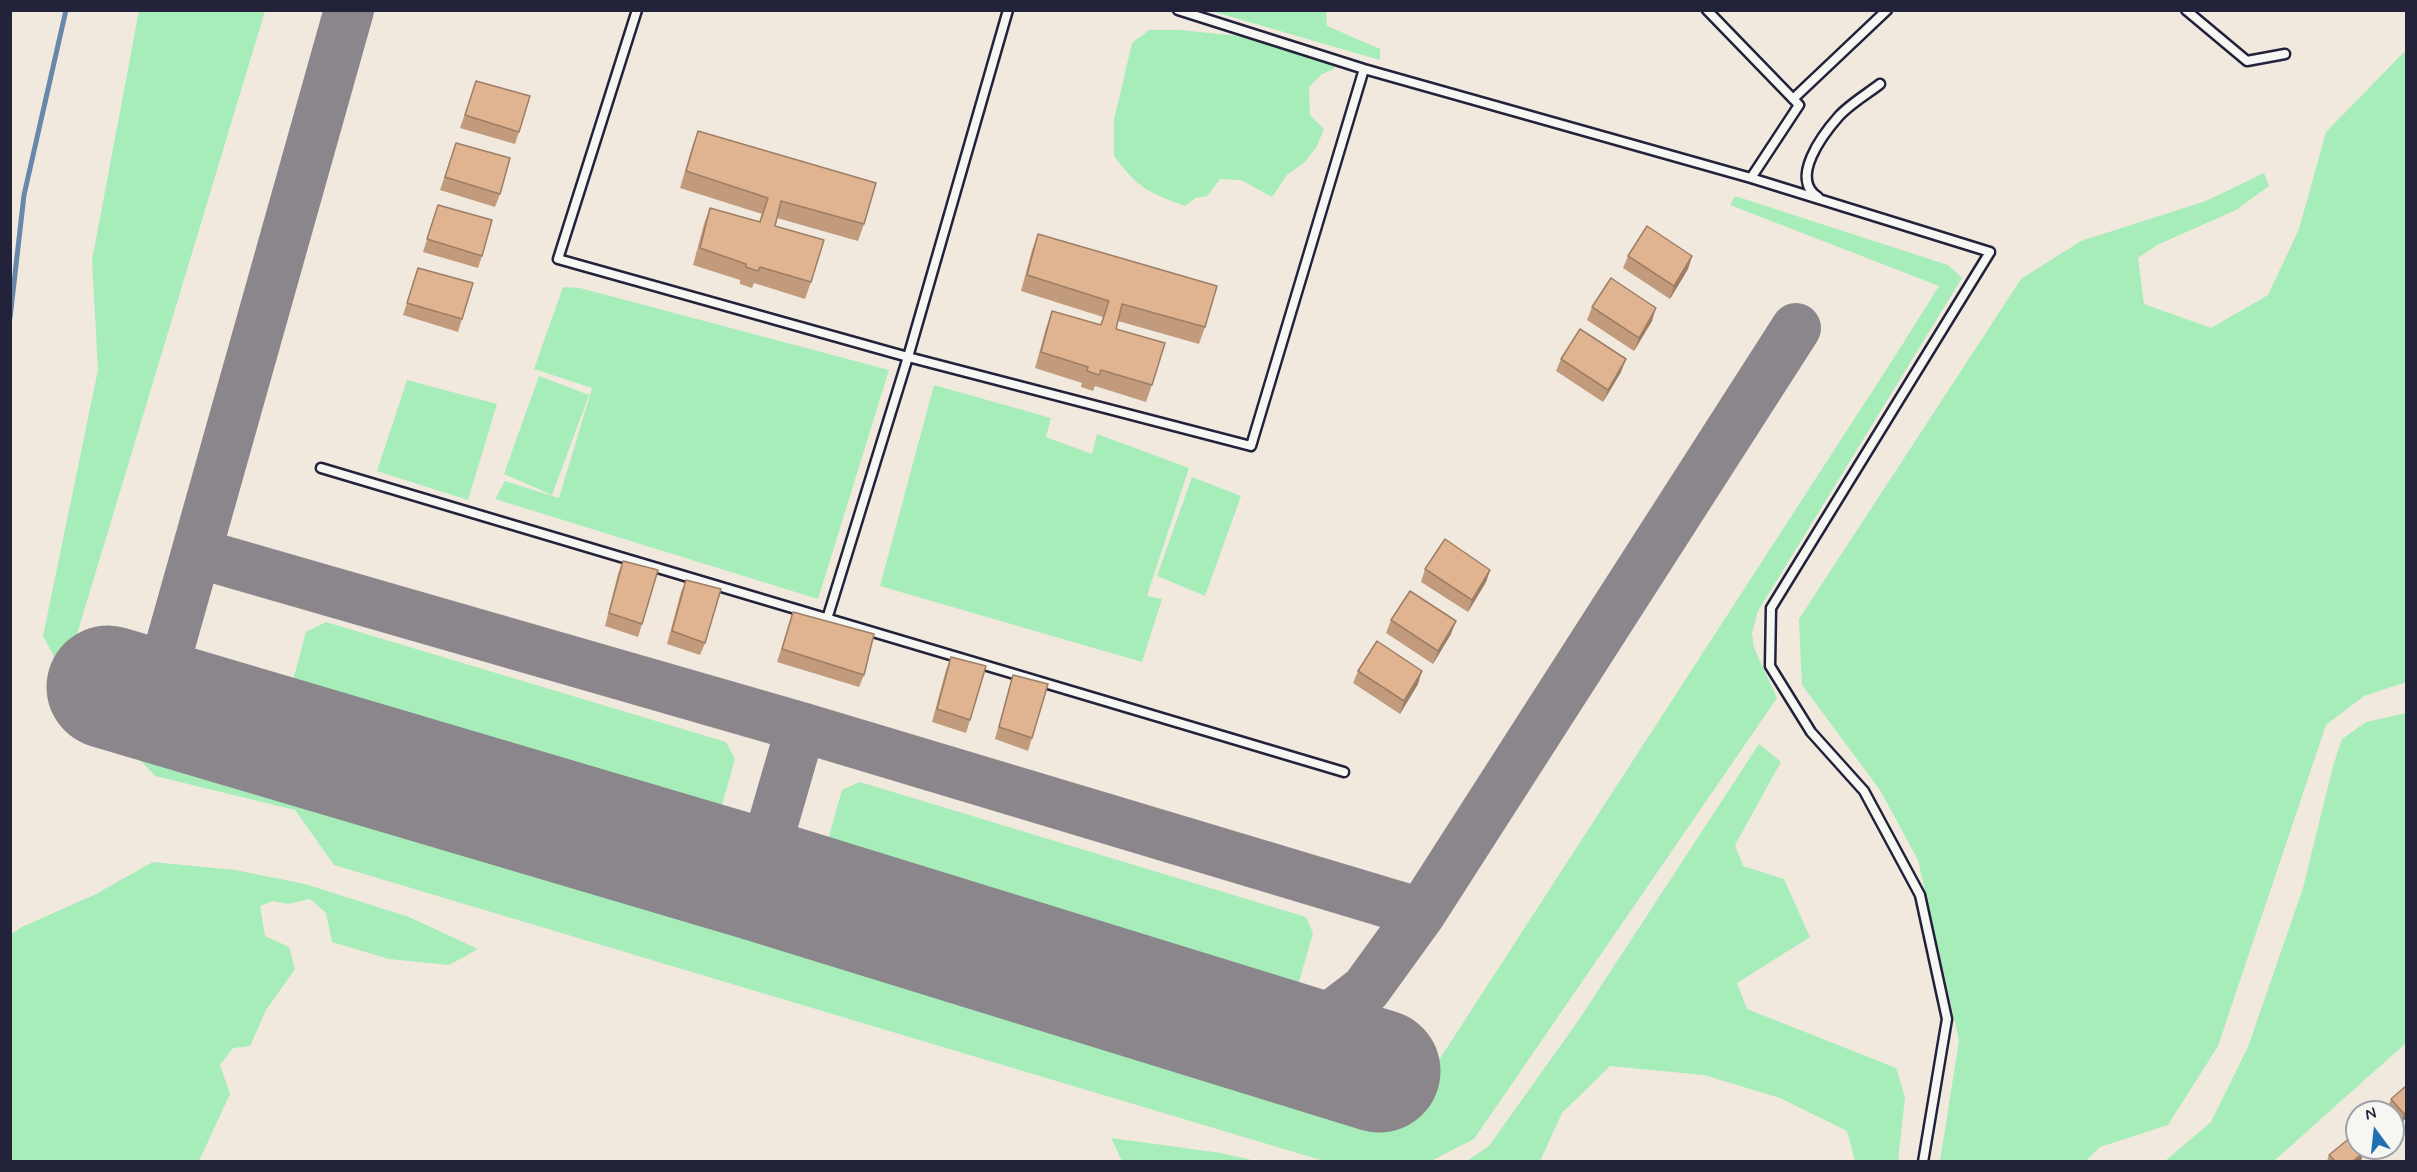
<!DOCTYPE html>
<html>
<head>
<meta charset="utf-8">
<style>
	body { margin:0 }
	#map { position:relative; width:2417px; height:1172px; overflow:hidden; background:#f2e9de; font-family:Mynerve,sans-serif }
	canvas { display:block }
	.frame { position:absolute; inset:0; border:12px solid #22223b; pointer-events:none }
	.north { position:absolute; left:2345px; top:1100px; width:60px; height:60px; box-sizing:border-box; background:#f6f6f2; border:2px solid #a1a1a9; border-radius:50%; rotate:345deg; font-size:16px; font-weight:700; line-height:24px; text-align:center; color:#22223b }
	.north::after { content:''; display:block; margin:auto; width:21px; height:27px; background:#1f6fb2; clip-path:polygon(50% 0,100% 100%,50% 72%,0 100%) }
</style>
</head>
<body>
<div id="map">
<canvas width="2417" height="1172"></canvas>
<div class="frame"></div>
<div class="north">N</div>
</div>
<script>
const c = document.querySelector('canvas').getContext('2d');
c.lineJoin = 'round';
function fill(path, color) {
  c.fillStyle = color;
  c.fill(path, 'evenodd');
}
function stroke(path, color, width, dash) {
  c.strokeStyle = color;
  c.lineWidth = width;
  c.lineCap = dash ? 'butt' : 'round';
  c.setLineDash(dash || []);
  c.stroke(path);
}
fill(new Path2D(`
	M 139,11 L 265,11 L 65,674 L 125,734 L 1404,1114 L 1897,353 L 1939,286 L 1730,205 L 1735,196 L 1948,265 L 1962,278 L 1758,611 L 1752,633 L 1754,648 L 1777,698 L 1474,1139 L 1431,1161 L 1324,1161 L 334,865 L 295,810 L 155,776 L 71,687 L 43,636 L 98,370 L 92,260 Z
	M 1211,11 L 1326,11 L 1327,26 L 1380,49 L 1380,60 Z
	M 1149,30 L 1180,30 L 1249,37 L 1333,59 L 1334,69 L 1322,74 L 1309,87 L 1310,115 L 1324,129 L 1317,146 L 1306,161 L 1287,175 L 1272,197 L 1241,180 L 1220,179 L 1207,196 L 1195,198 L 1185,206 C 1146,191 1140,190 1114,156 L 1114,120 L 1132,43 Z
	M 2406,50 L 2406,682 L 2364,696 L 2326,725 L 2218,1046 L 2168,1125 L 2100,1147 L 2086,1161 L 1940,1161 L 1959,1040 L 1918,860 L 1880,790 L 1802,685 L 1799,619 L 2021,279 L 2081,241 L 2206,201 L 2264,173 L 2269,186 L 2236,210 L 2157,245 L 2138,258 L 2144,304 L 2211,328 L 2268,295 L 2299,229 L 2326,132 Z
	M 563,287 L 580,288 L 889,370 L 818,599 L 495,499 L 505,481 L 559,498 L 592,388 L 534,369 Z
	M 539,376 L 589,395 L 552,495 L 504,474 Z
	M 407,380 L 497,404 L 468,500 L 377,471 Z
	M 934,385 L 1051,418 L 1046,437 L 1092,454 L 1097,434 L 1189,468 L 1147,596 L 1162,599 L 1142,662 L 880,586 Z
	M 1192,477 L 1241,496 L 1205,596 L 1157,576 Z
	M 326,622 L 726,742 L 735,759 L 720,812 L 702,820 L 302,700 L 292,684 L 306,632 Z
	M 2406,713 L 2406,1043 L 2274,1161 L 2165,1161 L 2211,1122 L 2248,1047 L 2303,888 L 2333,766 L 2342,739 L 2366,722 Z
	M 1759,744 L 1781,762 L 1735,845 L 1743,866 L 1784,879 L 1810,937 L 1737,983 L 1747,1009 L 1896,1068 L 1905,1097 L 1898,1161 L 1855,1161 L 1847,1131 L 1780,1098 L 1704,1075 L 1610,1066 L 1562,1113 L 1540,1161 L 1467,1161 L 1489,1146 L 1578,1021 Z
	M 860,782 L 1306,917 L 1313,933 L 1298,985 L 1277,991 L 834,858 L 827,843 L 842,790 Z
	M 153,862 L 235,870 L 305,884 L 409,917 L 478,949 L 449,965 L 389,959 L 332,942 L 326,913 L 310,899 L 288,904 L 273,901 L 260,906 L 265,936 L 289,947 L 295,969 L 266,1010 L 250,1046 L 233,1048 L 220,1065 L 230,1094 L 199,1161 L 11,1161 L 11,934 L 22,927 L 94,895 Z
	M 1111,1138 L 1221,1153 L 1256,1161 L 1122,1161 Z`), '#a6edba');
stroke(new Path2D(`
	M 10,318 L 24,195 L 66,10`), '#6888ab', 5);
stroke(new Path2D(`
	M 197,553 L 801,727 L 1421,913
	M 155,699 L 349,10
	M 757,879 L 801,727
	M 1293,1045 L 1366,989 L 1421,913 L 1796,328`), '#8a868c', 50);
stroke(new Path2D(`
	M 108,687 L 757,879 L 1379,1071`), '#8a868c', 123);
const lane = new Path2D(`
	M 637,10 L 558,259 L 908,357 L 1251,446 L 1364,69
	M 1178,10 L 1364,69 L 1751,178
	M 1707,10 L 1799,105 L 1751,178 L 1990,252 L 1771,608 L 1770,666 L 1811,732 L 1864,791 L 1920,895 L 1947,1019 L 1923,1162
	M 2186,10 L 2247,61 L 2285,54
	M 1793,99 L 1887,10
	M 1818,197 C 1789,179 1823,134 1839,116 C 1850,104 1867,94 1880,84
	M 321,468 L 1344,772
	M 827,619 L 908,357 L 1008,10`);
stroke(lane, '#22223b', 13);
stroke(lane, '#f6f6f2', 8);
fill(new Path2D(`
	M 476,81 L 519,132 L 515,144 L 460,128 Z
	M 698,131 L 864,224 L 858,241 L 777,218 L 775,226 L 811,282 L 805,299 L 754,283 L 752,288 L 740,284 L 740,280 L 693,265 L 704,224 L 710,208 L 759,222 L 762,214 L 680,188 L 692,147 Z
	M 456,143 L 500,194 L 495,207 L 440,190 Z
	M 438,205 L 482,256 L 478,268 L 423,252 Z
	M 1038,234 L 1205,327 L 1199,344 L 1118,321 L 1116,329 L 1152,385 L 1146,402 L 1095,386 L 1093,391 L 1081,387 L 1082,383 L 1035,368 L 1046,328 L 1052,311 L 1100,325 L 1103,317 L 1021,291 L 1032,250 Z
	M 1628,256 L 1692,256 L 1688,269 L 1670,299 L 1623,268 Z
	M 418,268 L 462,319 L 458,332 L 403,315 Z
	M 1592,307 L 1652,321 L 1634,351 L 1587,320 Z
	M 1561,359 L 1621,372 L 1603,402 L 1556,371 Z
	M 623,561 L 642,624 L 638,637 L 605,626 L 618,574 Z
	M 1425,569 L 1490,570 L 1486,582 L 1468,612 L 1421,582 Z
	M 686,580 L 705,643 L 700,655 L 667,644 L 681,592 Z
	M 793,612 L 864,675 L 859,687 L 777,662 Z
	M 1391,620 L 1451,634 L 1433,664 L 1386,633 Z
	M 951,657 L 970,720 L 966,733 L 932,722 L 946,670 Z
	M 1358,671 L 1418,684 L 1400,714 L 1353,683 Z
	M 1013,675 L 1032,738 L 1028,751 L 995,739 L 1009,687 Z
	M 2406,1086 L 2406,1118 L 2401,1123 L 2393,1112 L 2388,1107 L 2391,1099 Z
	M 2364,1152 L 2360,1161 L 2327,1161 L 2329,1155 Z`), '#c19b7c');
fill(new Path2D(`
	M 1692,256 L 1688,269 L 1670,299 L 1674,286 Z
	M 1656,308 L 1652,321 L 1634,351 L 1639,338 Z
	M 1626,359 L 1621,372 L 1603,402 L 1608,390 Z
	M 1490,570 L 1486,582 L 1468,612 L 1472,600 Z
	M 1456,621 L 1451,634 L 1433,664 L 1438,651 Z
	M 1422,671 L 1418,684 L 1400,714 L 1404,701 Z
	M 2406,1112 L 2406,1118 L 2401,1123 L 2404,1114 Z
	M 2364,1152 L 2361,1161 L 2353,1161 Z`), '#9d7e65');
const building = new Path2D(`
	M 476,81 L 530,96 L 519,132 L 465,115 Z
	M 698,131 L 876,183 L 864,224 L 781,201 L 775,226 L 824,240 L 811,282 L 760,267 L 758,271 L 746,267 L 746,264 L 700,248 L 710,208 L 760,222 L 768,198 L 686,171 Z
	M 456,143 L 510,158 L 500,194 L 445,177 Z
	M 438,205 L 492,220 L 482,256 L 427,239 Z
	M 1647,226 L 1692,256 L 1674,286 L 1628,256 Z
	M 1038,234 L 1217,286 L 1205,327 L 1122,304 L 1116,329 L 1165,343 L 1152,385 L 1101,370 L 1099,375 L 1087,371 L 1088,367 L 1041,352 L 1052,311 L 1101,325 L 1109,301 L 1027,275 Z
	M 418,268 L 473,283 L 462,319 L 407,303 Z
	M 1611,278 L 1656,308 L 1639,338 L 1592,307 Z
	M 1580,329 L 1626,359 L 1608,390 L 1561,359 Z
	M 1445,539 L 1490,570 L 1472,600 L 1425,569 Z
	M 623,561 L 658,570 L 642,624 L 609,613 Z
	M 686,580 L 721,589 L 705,643 L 672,631 Z
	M 1410,591 L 1456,621 L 1438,651 L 1391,620 Z
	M 793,612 L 874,634 L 864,675 L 782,649 Z
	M 1377,641 L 1422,671 L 1404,701 L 1358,671 Z
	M 951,657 L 986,666 L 970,720 L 937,709 Z
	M 1013,675 L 1048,684 L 1032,738 L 999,727 Z
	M 2406,1086 L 2406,1112 L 2404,1114 L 2391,1099 Z
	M 2381,1107 L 2385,1112 L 2376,1112 Z
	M 2351,1137 L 2357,1144 L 2357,1148 L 2360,1148 L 2364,1152 L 2353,1161 L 2335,1161 L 2329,1155 Z`);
fill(building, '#e0b490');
stroke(building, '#9d7e65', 1.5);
</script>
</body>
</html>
